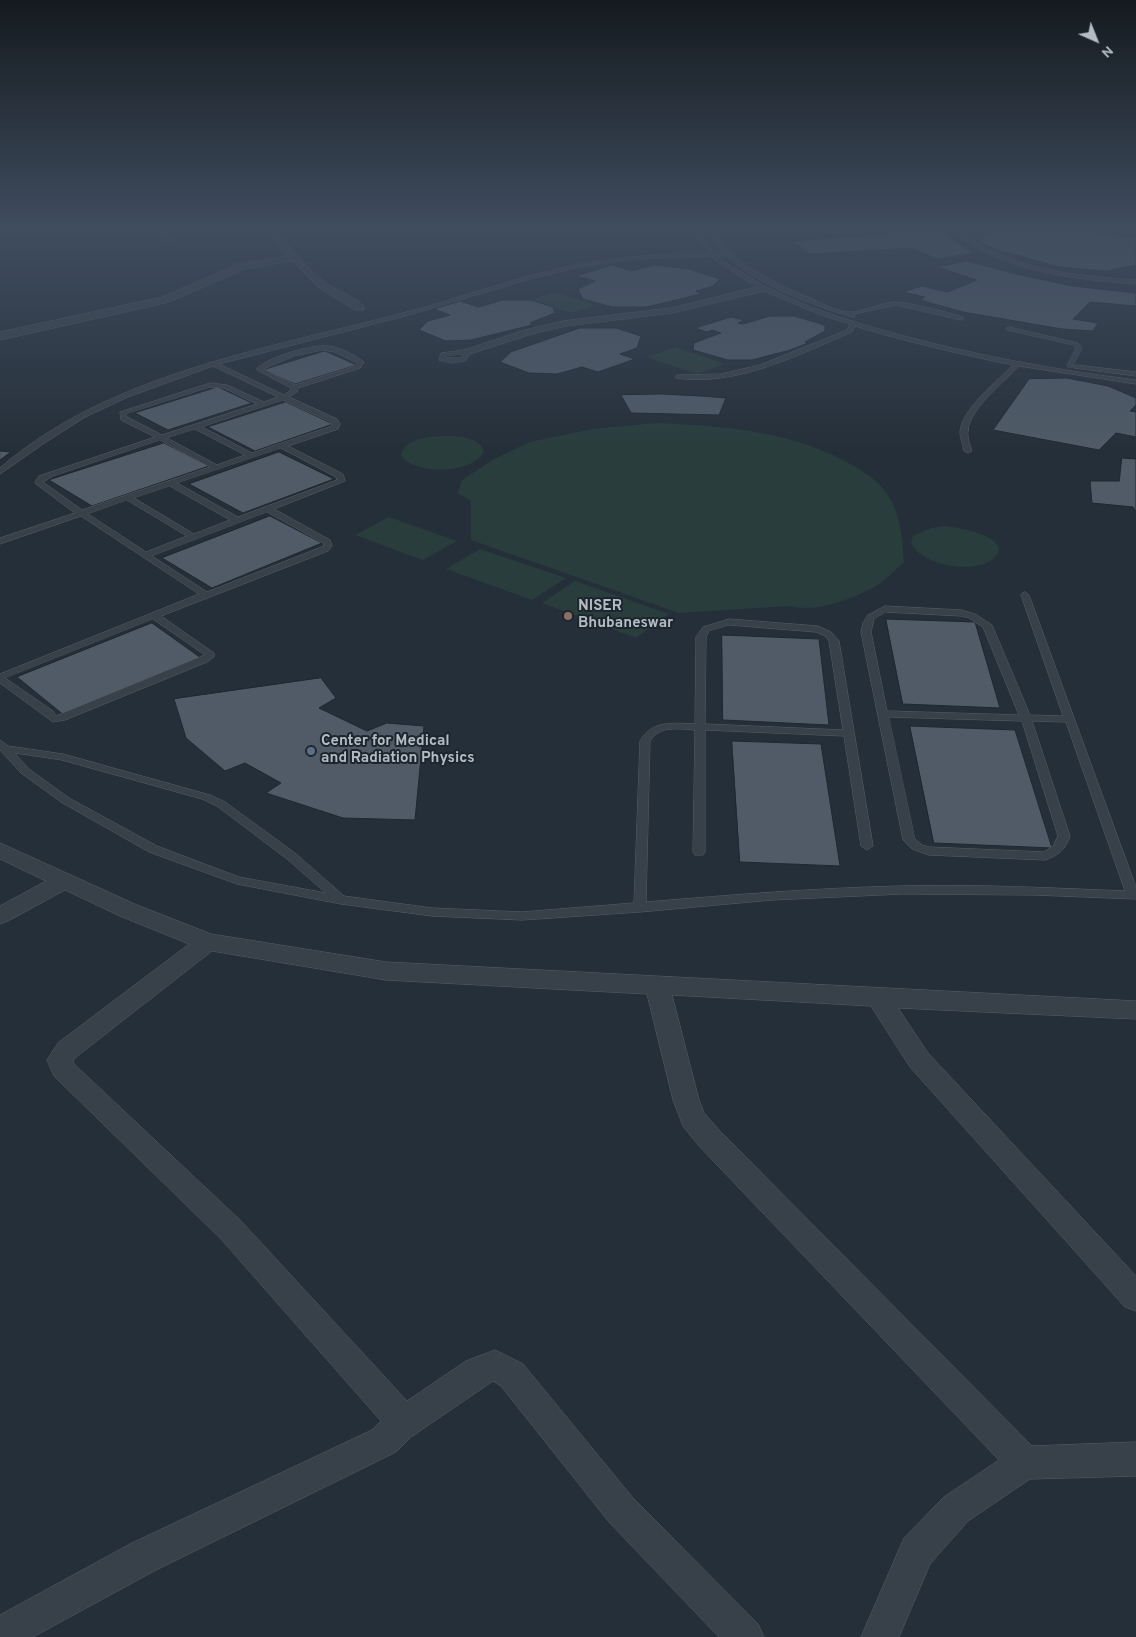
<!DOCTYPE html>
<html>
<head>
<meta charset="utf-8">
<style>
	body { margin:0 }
	#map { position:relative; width:1136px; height:1637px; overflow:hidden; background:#252f39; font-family:Overpass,sans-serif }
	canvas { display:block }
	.north { position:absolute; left:1071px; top:15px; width:50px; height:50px; -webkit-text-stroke:4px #1d262e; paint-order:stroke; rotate:136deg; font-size:14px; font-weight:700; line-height:20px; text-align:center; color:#b3bcc5 }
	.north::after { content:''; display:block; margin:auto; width:18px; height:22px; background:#b3bcc5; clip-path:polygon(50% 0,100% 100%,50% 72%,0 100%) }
</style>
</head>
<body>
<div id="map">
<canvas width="1136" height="1637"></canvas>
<div class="north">N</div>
</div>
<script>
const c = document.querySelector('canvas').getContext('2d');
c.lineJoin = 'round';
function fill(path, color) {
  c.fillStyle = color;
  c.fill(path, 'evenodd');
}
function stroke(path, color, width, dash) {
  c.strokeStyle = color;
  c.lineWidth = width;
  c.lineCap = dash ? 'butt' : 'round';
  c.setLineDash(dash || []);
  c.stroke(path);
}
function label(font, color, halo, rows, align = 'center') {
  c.font = font + ' Overpass,sans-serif';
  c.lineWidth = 4;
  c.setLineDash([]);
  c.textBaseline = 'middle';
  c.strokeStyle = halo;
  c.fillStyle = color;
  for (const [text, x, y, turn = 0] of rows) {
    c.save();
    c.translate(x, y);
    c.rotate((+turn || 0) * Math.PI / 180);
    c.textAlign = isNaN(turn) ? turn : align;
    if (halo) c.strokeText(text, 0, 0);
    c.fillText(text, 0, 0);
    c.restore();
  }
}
fill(new Path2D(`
	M 555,292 L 596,305 L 572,313 L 531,300 Z
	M 675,347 L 725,364 L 697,374 L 647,357 Z
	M 656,423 C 721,426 786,430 845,461 C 859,469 874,477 884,490 C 901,511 902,537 904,562 C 895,570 885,581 874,587 C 849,600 817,613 789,606 L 679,613 L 471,540 L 471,501 L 458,493 L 462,480 L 494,459 L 530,442 L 592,429 Z
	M 443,436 C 457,436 478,436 484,451 C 476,474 413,476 401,455 C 406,438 428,437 443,436 Z
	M 389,517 L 457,541 L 423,560 L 355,535 Z
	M 945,526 C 955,527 1016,537 994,558 C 976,575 919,566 911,542 L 913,536 L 931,528 Z
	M 480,549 L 566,578 L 532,600 L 446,569 Z
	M 575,581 L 669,614 L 636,638 L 542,603 Z`), '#293d3c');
const building = new Path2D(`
	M 883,226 L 932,226 L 973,253 L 938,259 L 911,248 L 809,254 L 793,241 L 890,234 Z
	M 1029,226 L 1076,226 L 1078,230 L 1136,238 L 1136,265 L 1106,271 L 1060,267 L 1001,251 L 978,242 L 987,234 L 1005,227 L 1016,229 Z
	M 967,261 L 1020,275 L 1073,286 L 1136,293 L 1136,306 L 1090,302 L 1073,319 L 1098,323 L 1093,331 L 1062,329 L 963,312 L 920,300 L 925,297 L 903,292 L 922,286 L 947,292 L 977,280 L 937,267 Z
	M 613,265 L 631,271 L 655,265 L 689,269 L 720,279 L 713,286 L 696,291 L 701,294 L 647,307 L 612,307 L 583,299 L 578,289 L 595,281 L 576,276 Z
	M 503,300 L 531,300 L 553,307 L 555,313 L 530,323 L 532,325 L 471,340 L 446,341 L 419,330 L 428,321 L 450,315 L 434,309 L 460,301 L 478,307 Z
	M 770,316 L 794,316 L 821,324 L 825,326 L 825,331 L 805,342 L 808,343 L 790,350 L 752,360 L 728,360 L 693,350 L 694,343 L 721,333 L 712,330 L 707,332 L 695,328 L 731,317 L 744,320 L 738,323 L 743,324 Z
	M 580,328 L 616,328 L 641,336 L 637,348 L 620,354 L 635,359 L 598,372 L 582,367 L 557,374 L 529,373 L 500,362 L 511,352 Z
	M 325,351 L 357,365 L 295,384 L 263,370 Z
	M 1067,378 L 1108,386 L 1136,398 L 1136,405 L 1130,411 L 1136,412 L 1136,437 L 1116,433 L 1099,450 L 993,430 L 1029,379 Z
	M 218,387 L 252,403 L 168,430 L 135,413 Z
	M 661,394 L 701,396 L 726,398 L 719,415 L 631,413 L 621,395 Z
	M 286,402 L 333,424 L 255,451 L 208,427 Z
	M 164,443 L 209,466 L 92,506 L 49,480 Z
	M 0,451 L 11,452 L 0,460 Z
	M 279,452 L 334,479 L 243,513 L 189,484 Z
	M 1122,458 L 1136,459 L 1136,512 L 1133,507 L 1092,503 L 1090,481 L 1119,481 Z
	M 270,516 L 322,543 L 212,588 L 162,558 Z
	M 886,619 L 975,622 L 1000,708 L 903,704 Z
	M 152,623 L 201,658 L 65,716 L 17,677 Z
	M 722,635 L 819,639 L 829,725 L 723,720 Z
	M 321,678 L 336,698 L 319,708 L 367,731 L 387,723 L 424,726 L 415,820 L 343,818 L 266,793 L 281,783 L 245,763 L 225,771 L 186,738 L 174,699 Z
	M 910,726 L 1015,730 L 1052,848 L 934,843 Z
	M 732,741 L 821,744 L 840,866 L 740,862 Z`);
fill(building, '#505b67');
stroke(building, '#1f2830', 1);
const service = new Path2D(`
	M 151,226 L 156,226 L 176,242 L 171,243 Z
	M 689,226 L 694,226 L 714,252 L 723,252 L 714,242 L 705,226 L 710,226 C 731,263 772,282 810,298 C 821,303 834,310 846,312 C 858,314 880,303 894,302 C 902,301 957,314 964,318 L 961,320 L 896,305 L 854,314 L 855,317 L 851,317 C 808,303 759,286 726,255 L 717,255 C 724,263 736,269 745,274 C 778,296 817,310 855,322 C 947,350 1041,368 1136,380 L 1136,384 L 1019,366 C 1004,382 969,409 968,431 C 967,438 970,445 972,451 L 968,453 L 964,451 C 963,445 960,438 960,432 C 961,409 998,381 1013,365 C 960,354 907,342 855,326 L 852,332 C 798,355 736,387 676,378 L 676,376 L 678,375 L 721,374 L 760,365 L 847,330 L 850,324 L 821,315 L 764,291 L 672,313 L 566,326 L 532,334 L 470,354 L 465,361 L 451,363 L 439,360 L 441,353 L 464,350 L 525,330 L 563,321 L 671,308 L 756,287 L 715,260 L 711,256 L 635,259 L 579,267 L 530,279 L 405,316 L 219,364 L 284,395 L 291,390 L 291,388 L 257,370 L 257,368 C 270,357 311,344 328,346 C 340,347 355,355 364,362 L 360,368 L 298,388 L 297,392 L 289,397 L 337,419 L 340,424 L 338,429 L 288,446 L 343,474 L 345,481 L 274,509 L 330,540 L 332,546 L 328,551 L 161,616 L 214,653 L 214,657 L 207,662 L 65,720 L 53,722 L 0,683 L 0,674 L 199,594 L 81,516 L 0,544 L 0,538 L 75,513 L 36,484 L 35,482 L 39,476 L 155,437 L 121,420 L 120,412 L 210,383 L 227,385 L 264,402 L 278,397 L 213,366 L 128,397 L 85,417 L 46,442 L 0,474 L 0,468 C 107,375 265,349 399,314 C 460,299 519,275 581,264 C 623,256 666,254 709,253 ZM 323,350 L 335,352 L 357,363 L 356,366 L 295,385 L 263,369 L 294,356 ZM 464,354 L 461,358 L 445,358 L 446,356 ZM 210,387 L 224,388 L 257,404 L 162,435 L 127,417 L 126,414 ZM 283,400 L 331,422 L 332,426 L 252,453 L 202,427 ZM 195,429 L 245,455 L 217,465 L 167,438 ZM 160,440 L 210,467 L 82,510 L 43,482 L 53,476 ZM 281,448 L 336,477 L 337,480 L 238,517 L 177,483 ZM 170,486 L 230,520 L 194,534 L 134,498 ZM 127,500 L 187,536 L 146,552 L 88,514 ZM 267,512 L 323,543 L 324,546 L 207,592 L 152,556 ZM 153,619 L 205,655 L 56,716 L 53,711 L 5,678 Z
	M 947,226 C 955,226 980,245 990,250 C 1035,272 1087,277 1136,280 L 1136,284 C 1073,279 995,272 947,226 Z
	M 1009,327 L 1078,343 L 1082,348 L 1072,367 L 1068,367 L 1067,366 L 1076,348 L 1074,345 L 1007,330 L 1006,329 Z
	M 1076,365 L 1136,372 L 1136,376 L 1074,368 L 1073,367 Z
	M 1025,592 L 1029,595 L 1136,887 L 1136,899 L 1034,895 L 902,894 L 772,900 L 640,912 L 522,920 L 432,916 L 341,904 L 237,884 L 149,852 L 61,802 L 21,773 L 0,750 L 0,740 L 8,746 L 63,754 L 210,795 L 225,802 L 295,853 L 344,896 L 432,908 L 522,912 L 634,903 L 640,741 C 651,720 674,723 695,724 L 696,637 L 703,627 L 729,619 L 818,626 L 831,632 L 839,641 L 873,846 L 867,850 L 861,846 L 844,736 L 705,730 L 705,852 L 703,855 L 695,855 L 693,852 L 695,730 C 679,729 660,725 650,741 L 646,902 C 731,895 816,888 901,886 C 976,884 1051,888 1125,891 L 1066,722 L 1032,721 L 1070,836 C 1066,849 1058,856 1045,860 L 929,855 L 912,849 L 903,840 L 861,632 L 863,623 L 868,615 L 885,606 L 961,610 L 975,614 L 992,625 L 1030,715 L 1063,716 L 1021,595 ZM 886,612 L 961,616 L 969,618 L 983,627 L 1019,715 L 887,711 L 871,632 L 874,619 ZM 729,625 L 816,632 L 825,636 L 829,641 L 843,730 L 705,724 L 706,637 L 709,631 ZM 889,717 L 1022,721 L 1058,836 L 1053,846 L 1044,852 L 929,847 L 922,845 L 915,839 ZM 15,753 L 62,760 L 202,799 L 217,806 L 287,859 L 326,893 L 239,877 L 157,846 L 69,798 L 29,769 Z`);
const minor = new Path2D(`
	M 262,226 L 272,226 C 289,245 305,267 326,283 C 338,292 355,295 365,308 L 363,310 L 355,310 L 318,287 L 292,261 L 245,269 L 169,302 L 0,340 L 0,332 L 162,297 L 238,264 L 287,256 Z
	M 0,843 L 137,905 L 211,934 L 386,962 L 1136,1001 L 1136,1019 L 898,1008 L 928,1053 L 1136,1276 L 1136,1311 L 1125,1307 L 910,1067 L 871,1006 L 672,995 L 699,1100 L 704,1113 L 719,1130 L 1032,1446 L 1136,1442 L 1136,1476 L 1030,1479 L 968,1521 L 930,1564 L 899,1637 L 861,1637 L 904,1538 L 944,1497 L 999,1460 L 699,1146 L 683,1126 L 673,1100 L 647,994 L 386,980 L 212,951 L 76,1057 L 73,1061 L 74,1064 L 241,1221 L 407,1401 L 466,1361 L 495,1350 L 523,1364 L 633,1498 L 758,1624 L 764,1637 L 719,1637 L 609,1522 L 501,1386 L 493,1381 L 411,1437 L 396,1452 L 156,1570 L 33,1637 L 0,1637 L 0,1615 L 130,1544 L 372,1430 L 381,1421 L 221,1239 L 54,1076 L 47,1060 L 58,1043 L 189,944 L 120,916 L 65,890 L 8,921 L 0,924 L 0,906 L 46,881 L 0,859 Z`);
stroke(service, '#565f67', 1);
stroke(minor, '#565f67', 1);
fill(service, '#38414a');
fill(minor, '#38414a');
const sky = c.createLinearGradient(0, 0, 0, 455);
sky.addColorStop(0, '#141a1f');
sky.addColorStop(0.5, '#404d5f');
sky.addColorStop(1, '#404d5f00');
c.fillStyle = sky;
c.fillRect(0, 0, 1136, 455);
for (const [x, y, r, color] of [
	[568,616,5,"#8d6e63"],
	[311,751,5,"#5c6f8a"]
]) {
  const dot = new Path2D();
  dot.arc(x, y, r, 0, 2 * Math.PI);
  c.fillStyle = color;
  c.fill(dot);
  stroke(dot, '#1d262e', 2);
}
label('bold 15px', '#b3bcc5', '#1d262e', [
	["NISER",578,607],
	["Bhubaneswar",578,624],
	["Center for Medical",321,742],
	["and Radiation Physics",321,759]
], 'left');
</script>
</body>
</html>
